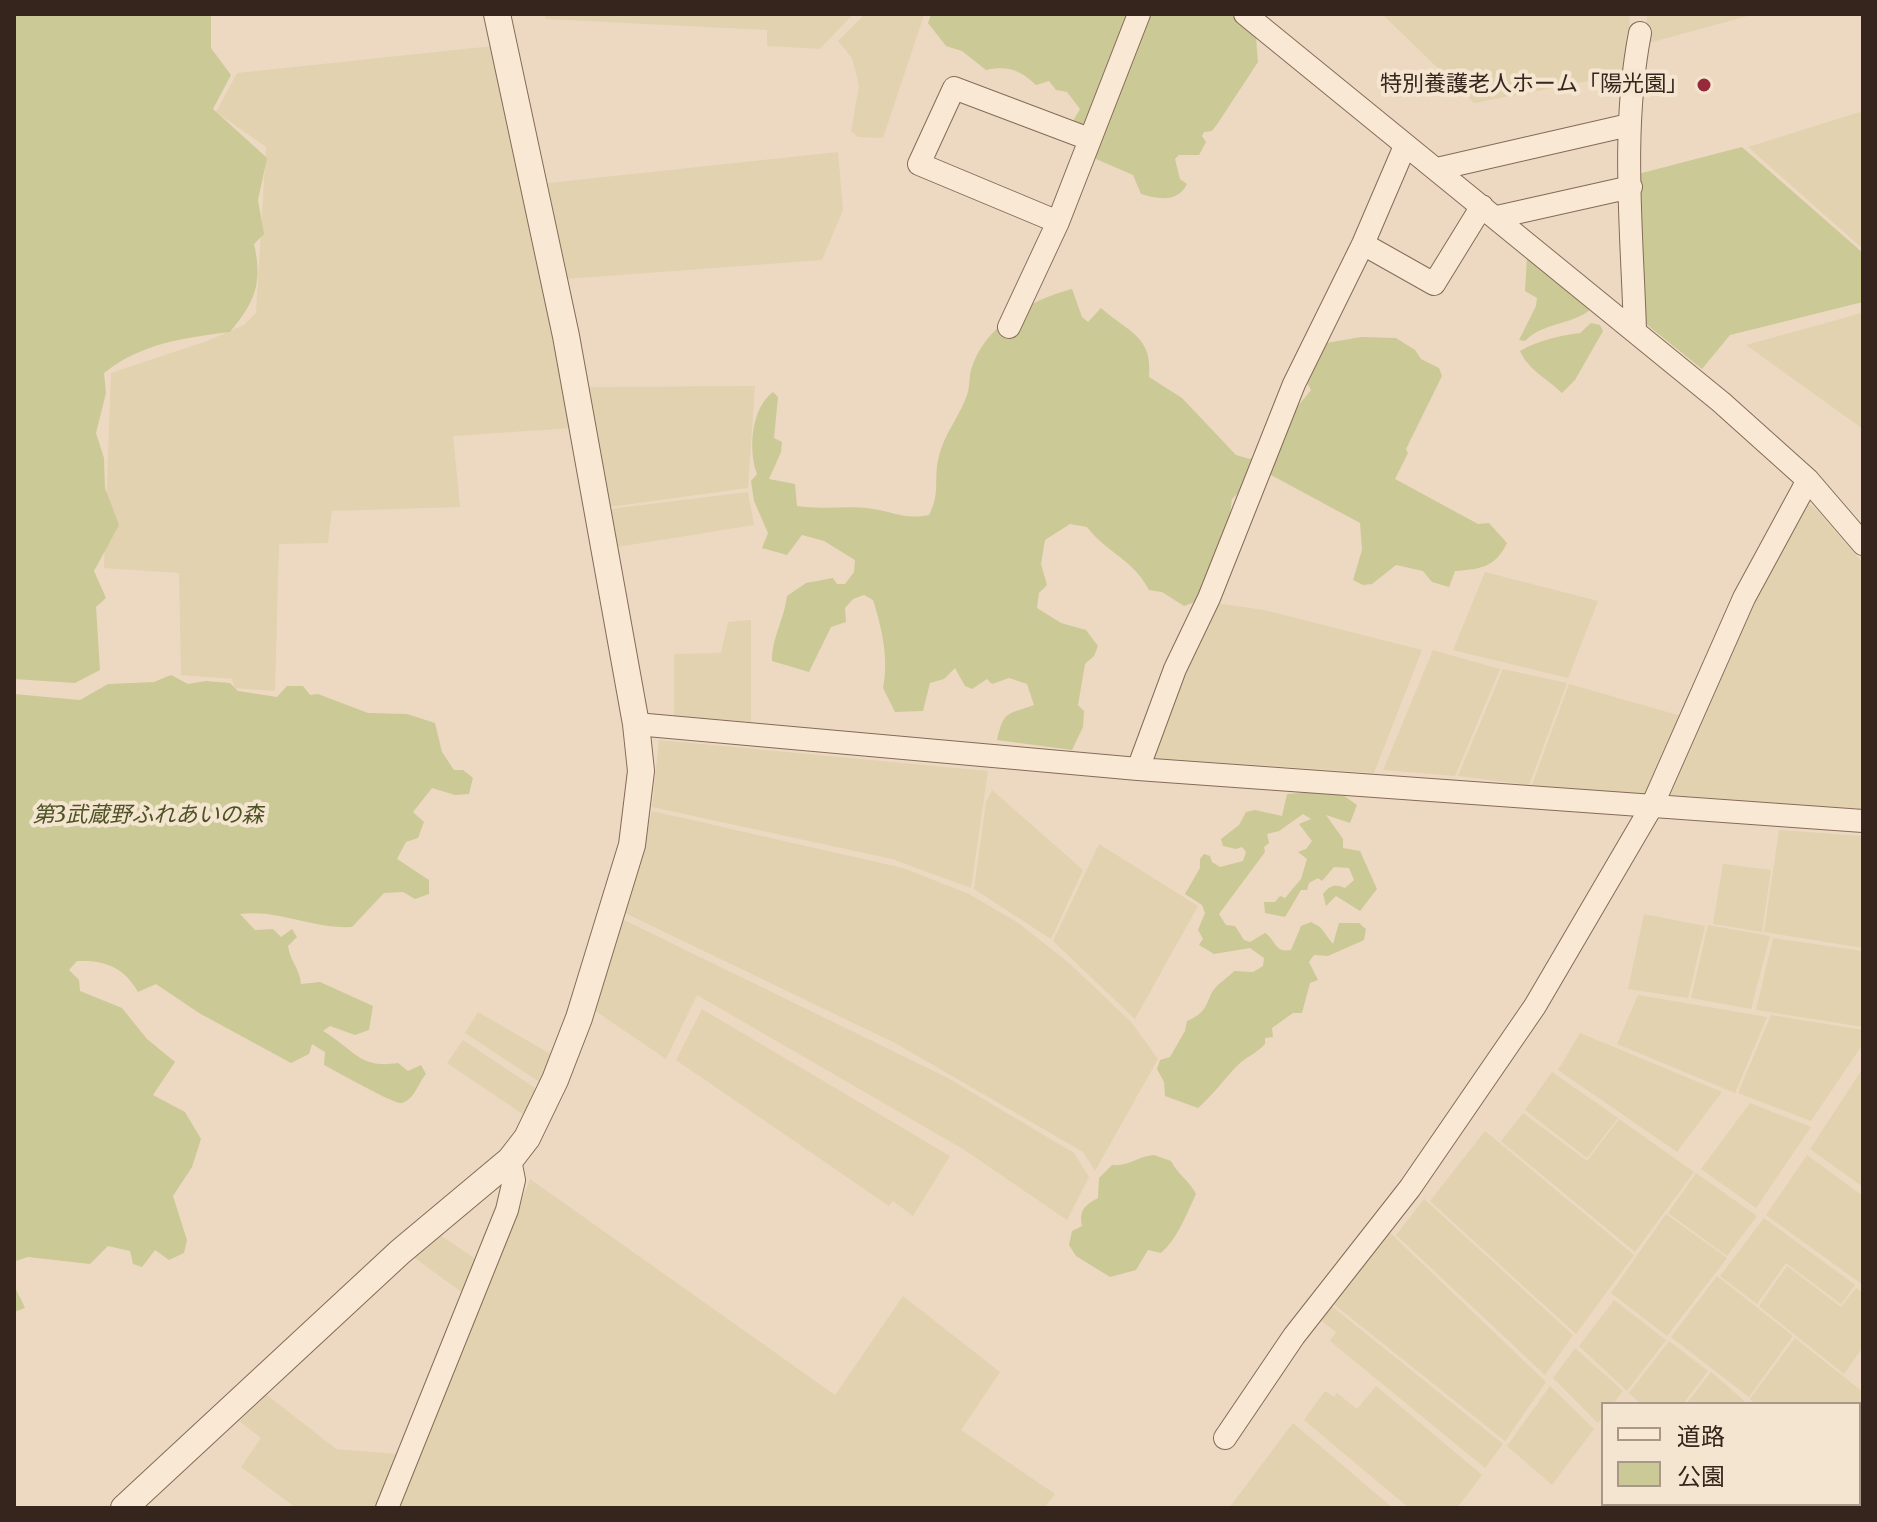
<!DOCTYPE html>
<html>
<head>
<meta charset="utf-8">
<style>
	body { margin:0 }
	#map { position:relative; width:1877px; height:1522px; overflow:hidden; background:#edd9c1; font-family:Merriweather,"Noto Sans JP",serif }
	canvas { display:block }
	.frame { position:absolute; inset:0; border:16px solid #36251d; pointer-events:none }
	.legend { position:absolute; left:1601px; top:1402px; width:260px; height:104px; box-sizing:border-box; background:#f4e5d0; border:2px solid #a89888; margin:0; padding:10px 14px; list-style:none; font-size:24px; color:#36251d }
	.legend li { display:flex; align-items:center; gap:16px; height:40px }
	.legend b { width:40px; border:2px solid #a89888 }
</style>
</head>
<body>
<div id="map">
<canvas width="1877" height="1522"></canvas>
<div class="frame"></div>
<ul class="legend">
<li><b style="height:10px;background:#f8e8d4"></b>道路</li>
<li><b style="height:22px;background:#cbc995"></b>公園</li>
</ul>
</div>
<script>
const c = document.querySelector('canvas').getContext('2d');
c.lineJoin = 'round';
function fill(path, color) {
  c.fillStyle = color;
  c.fill(path, 'evenodd');
}
function stroke(path, color, width, dash) {
  c.strokeStyle = color;
  c.lineWidth = width;
  c.lineCap = dash ? 'butt' : 'round';
  c.setLineDash(dash || []);
  c.stroke(path);
}
function label(font, color, halo, rows, align = 'center') {
  c.font = font + ' Merriweather,"Noto Sans JP",serif';
  c.lineWidth = 8;
  c.setLineDash([]);
  c.textBaseline = 'middle';
  c.strokeStyle = halo;
  c.fillStyle = color;
  for (const [text, x, y, turn = 0] of rows) {
    c.save();
    c.translate(x, y);
    c.rotate((+turn || 0) * Math.PI / 180);
    c.textAlign = isNaN(turn) ? turn : align;
    if (halo) c.strokeText(text, 0, 0);
    c.fillText(text, 0, 0);
    c.restore();
  }
}
fill(new Path2D(`
	M 545,14 L 853,14 L 820,49 L 767,46 L 767,30 L 546,19 Z
	M 865,14 L 924,15 L 883,138 L 858,137 L 851,131 L 859,86 L 852,58 L 838,41 Z
	M 1382,14 L 1630,14 L 1625,74 L 1474,103 Z
	M 1647,14 L 1755,14 L 1645,44 Z
	M 493,46 L 572,428 L 453,436 L 460,507 L 332,511 L 328,543 L 279,544 L 275,691 L 235,688 L 232,679 L 181,675 L 179,573 L 104,568 L 111,373 L 207,341 L 244,325 L 256,313 L 266,147 L 216,112 L 237,73 Z
	M 1863,111 L 1863,249 L 1748,147 Z
	M 838,152 L 843,210 L 822,260 L 566,279 L 548,183 Z
	M 1863,312 L 1863,429 L 1746,345 L 1844,318 Z
	M 755,386 L 748,488 L 609,507 L 589,387 Z
	M 748,492 L 754,525 L 617,547 L 610,509 Z
	M 1804,501 L 1814,507 L 1863,563 L 1863,809 L 1669,795 L 1670,786 L 1716,675 Z
	M 1485,572 L 1598,601 L 1568,678 L 1453,650 Z
	M 1215,603 L 1264,610 L 1422,650 L 1374,773 L 1154,758 L 1187,660 Z
	M 751,620 L 751,722 L 674,716 L 674,654 L 721,653 L 728,622 Z
	M 1433,650 L 1500,669 L 1455,776 L 1383,770 Z
	M 1503,669 L 1567,683 L 1529,785 L 1458,776 Z
	M 1569,684 L 1681,716 L 1649,794 L 1532,785 Z
	M 659,740 L 988,771 L 971,888 L 892,859 L 652,807 Z
	M 992,790 L 1083,870 L 1051,939 L 974,889 L 986,802 Z
	M 652,811 L 903,868 L 969,894 L 1017,922 L 1068,962 L 1132,1023 L 1158,1059 L 1095,1171 L 1083,1152 L 897,1044 L 625,913 Z
	M 1779,830 L 1863,836 L 1863,948 L 1764,932 Z
	M 1099,844 L 1198,906 L 1135,1019 L 1053,941 Z
	M 1723,864 L 1771,870 L 1762,932 L 1713,924 Z
	M 1644,914 L 1705,926 L 1688,998 L 1628,989 Z
	M 622,919 L 948,1078 L 1074,1153 L 1089,1177 L 1067,1220 L 963,1149 L 697,995 L 666,1059 L 594,1010 Z
	M 1708,925 L 1770,936 L 1751,1009 L 1691,998 Z
	M 1773,938 L 1863,951 L 1863,1027 L 1756,1010 Z
	M 1638,995 L 1767,1017 L 1735,1093 L 1617,1044 Z
	M 702,1009 L 950,1156 L 913,1216 L 893,1201 L 889,1206 L 676,1060 Z
	M 478,1012 L 554,1056 L 541,1083 L 465,1033 Z
	M 1771,1015 L 1863,1030 L 1863,1044 L 1811,1121 L 1738,1093 Z
	M 1580,1033 L 1722,1092 L 1677,1152 L 1558,1070 Z
	M 463,1040 L 538,1090 L 524,1115 L 447,1063 Z
	M 1863,1068 L 1863,1187 L 1810,1149 Z
	M 1552,1072 L 1618,1118 L 1587,1158 L 1525,1110 Z
	M 1750,1103 L 1811,1127 L 1756,1208 L 1701,1169 Z
	M 1523,1113 L 1587,1161 L 1619,1119 L 1694,1172 L 1635,1252 L 1501,1141 Z
	M 1485,1131 L 1634,1255 L 1576,1334 L 1430,1201 Z
	M 1807,1155 L 1863,1196 L 1863,1285 L 1766,1215 Z
	M 1696,1173 L 1757,1216 L 1727,1256 L 1668,1213 Z
	M 530,1179 L 835,1395 L 903,1296 L 1000,1372 L 961,1430 L 1055,1494 L 1044,1508 L 392,1508 L 494,1274 Z
	M 1424,1199 L 1573,1335 L 1545,1375 L 1396,1235 Z
	M 1666,1214 L 1727,1258 L 1667,1336 L 1611,1293 Z
	M 1764,1218 L 1855,1285 L 1841,1304 L 1786,1263 L 1757,1304 L 1720,1276 Z
	M 1387,1230 L 1546,1382 L 1505,1441 L 1331,1302 Z
	M 440,1235 L 477,1260 L 467,1296 L 412,1256 Z
	M 1787,1266 L 1841,1307 L 1856,1288 L 1863,1293 L 1863,1347 L 1844,1374 L 1759,1306 Z
	M 1717,1276 L 1793,1336 L 1749,1397 L 1671,1337 Z
	M 1614,1300 L 1666,1340 L 1627,1391 L 1579,1346 Z
	M 1329,1304 L 1503,1444 L 1485,1468 L 1330,1341 L 1336,1332 L 1318,1318 Z
	M 1795,1338 L 1863,1392 L 1863,1480 L 1859,1487 L 1859,1404 L 1756,1404 L 1750,1399 Z
	M 1669,1341 L 1708,1371 L 1683,1404 L 1641,1404 L 1629,1393 Z
	M 1575,1348 L 1623,1391 L 1613,1404 L 1603,1404 L 1603,1416 L 1598,1423 L 1553,1378 Z
	M 1711,1372 L 1748,1404 L 1686,1404 Z
	M 1376,1386 L 1482,1475 L 1457,1508 L 1409,1508 L 1304,1420 L 1325,1391 L 1334,1397 L 1337,1393 L 1357,1409 Z
	M 1550,1386 L 1594,1429 L 1552,1485 L 1507,1446 Z
	M 267,1395 L 336,1449 L 398,1454 L 376,1508 L 296,1508 L 241,1467 L 261,1438 L 239,1421 Z
	M 1293,1423 L 1393,1508 L 1229,1508 Z
	M 1618,1504 L 1676,1504 L 1680,1508 L 1615,1508 Z
	M 1686,1504 L 1748,1504 L 1752,1508 L 1690,1508 Z
	M 1752,1504 L 1848,1504 L 1846,1508 L 1756,1508 Z`), '#e2d2af');
fill(new Path2D(`
	M 14,14 L 211,14 L 211,48 L 231,75 L 213,109 L 267,158 L 258,200 L 264,234 L 254,244 C 263,283 255,302 230,332 C 183,338 142,343 104,373 L 106,393 L 96,433 L 104,458 L 105,488 L 119,525 L 94,571 L 106,598 L 96,607 L 100,670 L 75,683 L 14,679 Z
	M 931,14 L 1230,14 L 1256,37 L 1258,62 L 1218,123 L 1212,131 L 1204,132 L 1202,136 L 1206,142 L 1199,155 L 1179,155 L 1175,159 L 1180,179 L 1187,184 C 1178,203 1158,199 1141,194 L 1133,175 L 1087,155 L 1071,124 L 1080,109 L 1067,92 L 1056,90 L 1049,81 L 1036,85 C 1021,70 1007,65 986,70 L 962,51 L 946,46 L 928,23 Z
	M 1742,147 L 1863,253 L 1863,302 L 1730,335 L 1702,369 L 1641,320 L 1638,174 Z
	M 1527,257 L 1591,309 C 1573,325 1543,322 1525,341 L 1519,340 L 1536,306 L 1537,298 L 1525,291 Z
	M 1072,289 L 1082,317 L 1088,322 L 1101,308 C 1128,332 1153,336 1149,377 L 1182,398 L 1236,455 L 1250,459 L 1272,448 L 1290,416 L 1311,390 L 1301,371 L 1321,344 L 1361,337 L 1396,338 L 1415,350 L 1421,359 L 1439,368 L 1442,376 L 1406,449 L 1408,453 L 1395,479 L 1478,524 L 1489,523 L 1507,543 C 1495,568 1480,569 1455,571 L 1449,587 L 1432,582 L 1423,571 L 1396,565 L 1372,584 L 1363,585 L 1353,580 L 1362,550 L 1360,523 L 1271,475 L 1246,474 L 1243,488 L 1232,499 L 1229,521 L 1195,602 L 1184,606 L 1162,592 L 1149,590 C 1133,559 1107,553 1087,527 L 1070,524 L 1045,540 L 1041,564 L 1047,585 L 1039,593 L 1037,608 L 1061,623 L 1086,630 L 1098,646 L 1094,656 L 1085,664 L 1078,705 L 1084,711 L 1083,727 L 1072,750 L 997,740 C 1004,709 1008,715 1034,705 L 1027,684 L 1009,678 L 992,684 L 987,679 L 972,689 L 965,686 L 955,668 L 944,679 L 930,683 L 923,711 L 895,712 L 883,688 C 889,660 882,628 873,600 L 864,595 L 853,599 L 845,608 L 846,622 L 831,627 L 809,672 L 772,661 C 772,637 784,620 787,596 L 806,583 L 833,578 L 837,584 L 845,584 L 854,572 L 855,560 L 824,541 L 802,535 L 787,555 L 762,548 L 768,533 L 754,501 L 751,481 L 757,474 C 748,450 751,408 773,392 L 778,397 L 774,438 L 782,442 L 781,452 L 769,479 L 795,484 L 797,506 C 822,510 848,505 873,509 C 896,512 903,520 929,515 C 941,492 933,479 939,456 C 944,434 960,416 967,395 C 970,387 969,378 971,370 C 984,326 1030,300 1072,289 Z
	M 1591,323 L 1600,325 L 1603,331 L 1575,380 L 1562,393 C 1548,379 1528,370 1520,351 C 1536,341 1562,335 1580,333 Z
	M 171,675 L 188,684 L 206,681 L 230,683 L 238,691 L 277,697 L 287,686 L 303,686 L 310,695 L 318,694 L 368,713 L 407,714 L 435,723 L 442,752 L 454,770 L 463,770 L 473,778 L 469,794 L 455,795 L 432,788 L 413,812 L 424,822 L 418,838 L 406,842 L 397,859 L 429,880 L 429,894 L 415,899 L 403,892 L 384,893 L 352,927 C 313,929 278,909 240,914 L 255,930 L 273,929 L 281,937 L 292,929 L 297,937 L 288,946 C 290,961 300,969 301,984 L 320,982 L 373,1006 L 369,1030 L 355,1035 L 330,1026 L 323,1031 C 355,1050 359,1069 398,1063 L 408,1071 L 421,1065 L 426,1074 C 418,1083 415,1099 402,1103 C 395,1105 336,1071 324,1065 L 325,1052 L 312,1044 L 309,1054 L 291,1063 L 199,1013 L 156,984 L 138,992 C 124,967 105,960 77,961 L 69,970 L 79,980 L 80,991 L 122,1008 L 147,1039 L 175,1062 L 153,1095 L 185,1112 L 201,1139 L 192,1167 L 173,1196 L 187,1240 L 184,1253 L 169,1260 L 155,1250 L 142,1267 L 133,1264 L 130,1251 L 108,1246 L 90,1264 L 28,1257 L 16,1261 L 14,1285 L 25,1308 L 14,1312 L 14,694 L 80,700 L 108,684 L 154,682 Z
	M 1298,793 L 1340,793 L 1357,805 L 1350,823 L 1326,815 L 1343,839 L 1343,848 L 1360,851 L 1377,889 L 1360,911 L 1336,896 L 1326,906 L 1323,894 C 1330,885 1335,884 1345,888 L 1354,880 L 1349,868 L 1334,867 L 1322,881 L 1318,878 L 1309,883 L 1307,890 L 1301,890 L 1285,917 L 1265,913 L 1264,902 L 1275,902 L 1280,896 L 1285,898 L 1301,879 L 1307,859 L 1298,852 L 1306,849 L 1312,841 L 1299,824 L 1311,819 L 1303,814 L 1279,831 L 1267,834 L 1269,843 L 1264,847 L 1265,852 L 1219,914 L 1226,925 L 1235,926 L 1244,940 L 1250,942 L 1265,933 C 1277,941 1274,953 1291,950 L 1301,926 L 1311,922 L 1320,927 L 1333,944 L 1339,923 L 1359,923 L 1366,929 L 1364,940 L 1328,956 L 1314,955 L 1309,962 L 1318,980 L 1310,983 L 1302,1013 L 1293,1013 L 1272,1028 L 1273,1037 L 1265,1038 L 1265,1044 C 1257,1053 1248,1056 1239,1064 C 1224,1079 1214,1094 1198,1108 L 1165,1096 L 1164,1082 L 1157,1069 L 1160,1060 L 1170,1057 L 1185,1031 L 1187,1021 C 1203,1014 1205,1009 1211,994 C 1215,985 1228,978 1234,971 L 1253,972 L 1263,966 L 1264,958 L 1250,948 L 1214,954 L 1199,945 L 1203,939 L 1198,930 L 1205,913 L 1202,905 L 1185,894 L 1200,868 L 1200,859 L 1204,854 L 1210,856 L 1212,862 L 1220,867 L 1243,861 L 1246,852 L 1242,847 L 1236,849 L 1223,846 L 1221,839 L 1239,825 L 1246,812 L 1255,810 L 1282,816 L 1287,794 Z
	M 1154,1155 L 1171,1161 C 1178,1175 1189,1180 1196,1194 C 1186,1215 1178,1238 1161,1253 L 1148,1250 L 1136,1270 L 1110,1277 L 1076,1256 L 1069,1245 L 1072,1231 L 1082,1226 C 1079,1210 1084,1206 1098,1198 L 1099,1178 L 1112,1165 C 1129,1167 1137,1156 1154,1155 Z`), '#cbc995');
const minor = new Path2D(`
	M 1245,14 L 1721,402 L 1808,480 L 1863,544
	M 1437,169 L 1629,125
	M 1497,217 L 1631,187
	M 1058,222 L 919,164 L 954,88 L 1089,139
	M 1363,244 L 1434,284 L 1482,206
	M 1009,327 L 1058,222 L 1139,14
	M 1635,330 C 1632,232 1621,131 1640,33
	M 636,724 L 1138,769 L 1863,821
	M 1138,769 L 1175,669 L 1209,598 L 1294,384 L 1363,244 L 1405,146
	M 1225,1438 L 1294,1336 L 1410,1188 L 1535,1006 L 1652,806 L 1744,598 L 1808,480
	M 387,1508 L 507,1210 L 514,1180 L 510,1160`);
const tertiary = new Path2D(`
	M 124,1508 L 400,1252 L 510,1160 L 527,1138 L 555,1080 L 579,1018 L 632,845 L 641,771 L 636,724 L 566,336 L 497,14`);
stroke(minor, '#866a59', 24);
stroke(tertiary, '#866a59', 28);
stroke(minor, '#f8e8d4', 22);
stroke(tertiary, '#f8e8d4', 26);
for (const [x, y, r, color] of [
	[1704,85,8,"#942a3a"]
]) {
  const dot = new Path2D();
  dot.arc(x, y, r, 0, 2 * Math.PI);
  c.fillStyle = color;
  c.fill(dot);
  stroke(dot, '#f4e5d0', 3);
}
label('22px', '#36251d', '#f4e5d0', [
	["特別養護老人ホーム「陽光園」",1688,85]
], 'right');
label('italic 22px', '#4d5224', '#f4e5d0', [
	["第3武蔵野ふれあいの森",148,816]
]);
</script>
</body>
</html>
